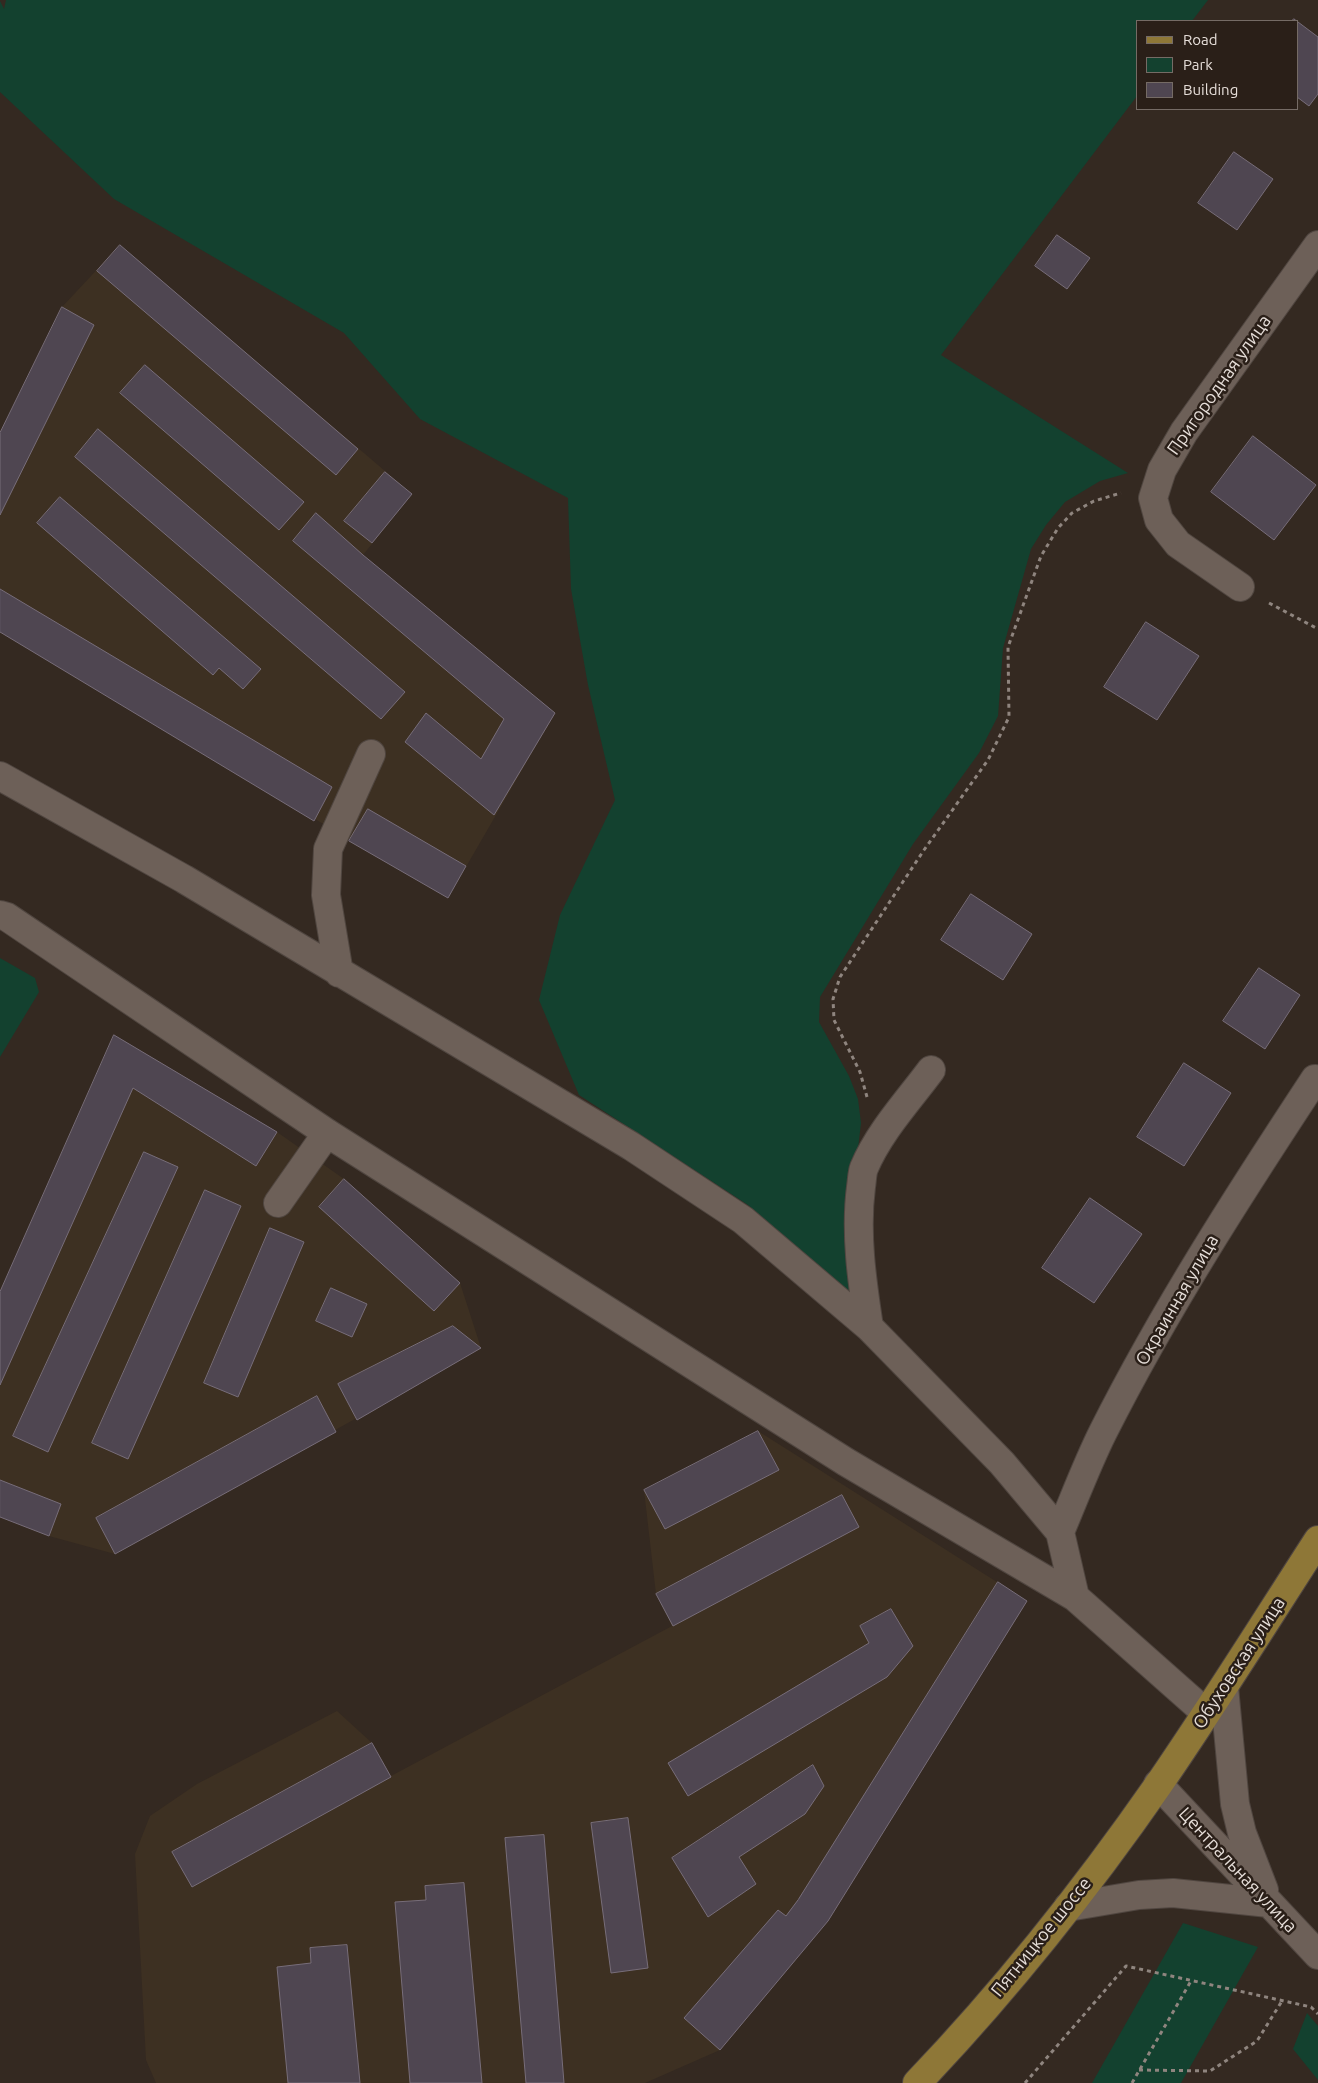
<!DOCTYPE html>
<html>
<head>
<meta charset="utf-8">
<style>
	body { margin:0 }
	#map { position:relative; width:1318px; height:2083px; overflow:hidden; background:#342921; font-family:Ubuntu,sans-serif }
	canvas { display:block }
	.legend { position:absolute; left:1136px; top:20px; width:162px; height:90px; box-sizing:border-box; background:#2a1f18; border:1px solid #756b65; margin:0; padding:6px 9px; list-style:none; font-size:15px; color:#e6ded9 }
	.legend li { display:flex; align-items:center; gap:10px; height:25px }
	.legend b { width:25px; border:1px solid #756b65 }
</style>
</head>
<body>
<div id="map">
<canvas width="1318" height="2083"></canvas>
<ul class="legend">
<li><b style="height:6px;background:#8e7737"></b>Road</li>
<li><b style="height:14px;background:#13412f"></b>Park</li>
<li><b style="height:14px;background:#4f4651"></b>Building</li>
</ul>
</div>
<script>
const c = document.querySelector('canvas').getContext('2d');
c.lineJoin = 'round';
function fill(path, color) {
  c.fillStyle = color;
  c.fill(path, 'evenodd');
}
function stroke(path, color, width, dash) {
  c.strokeStyle = color;
  c.lineWidth = width;
  c.lineCap = dash ? 'butt' : 'round';
  c.setLineDash(dash || []);
  c.stroke(path);
}
function label(font, color, halo, rows, align = 'center') {
  c.font = font + ' Ubuntu,sans-serif';
  c.lineWidth = 5;
  c.setLineDash([]);
  c.textBaseline = 'middle';
  c.strokeStyle = halo;
  c.fillStyle = color;
  for (const [text, x, y, turn = 0] of rows) {
    c.save();
    c.translate(x, y);
    c.rotate((+turn || 0) * Math.PI / 180);
    c.textAlign = isNaN(turn) ? turn : align;
    if (halo) c.strokeText(text, 0, 0);
    c.fillText(text, 0, 0);
    c.restore();
  }
}
fill(new Path2D(`
	M 120,245 L 412,494 L 363,555 L 555,713 L 448,898 L 0,632 L 0,433 L 62,307 Z
	M 114,1035 L 277,1132 L 344,1179 L 460,1283 L 481,1348 L 115,1554 L 49,1536 L 0,1517 L 0,1292 Z
	M 758,1431 L 1027,1601 L 828,1921 L 720,2050 L 645,2083 L 156,2083 L 146,2060 L 135,1854 L 150,1816 L 197,1784 L 337,1711 L 372,1743 L 391,1776 L 672,1626 L 656,1594 L 644,1490 Z`), '#3d3022');
fill(new Path2D(`
	M 6,0 L 1208,0 L 1192,21 L 1137,21 L 1137,96 L 941,355 L 1128,473 L 1100,481 L 1065,502 L 1046,525 L 1031,549 L 1003,648 L 998,716 L 979,753 L 913,844 L 820,997 L 819,1022 L 849,1076 L 858,1099 L 861,1123 L 852,1200 L 857,1300 L 748,1205 L 579,1095 L 539,1000 L 560,915 L 615,800 L 588,685 L 571,589 L 568,498 L 420,419 L 344,333 L 114,199 L 0,92 L 0,1 L 4,9 Z
	M 0,958 L 35,978 L 39,992 L 0,1057 Z
	M 1183,1923 L 1258,1947 L 1181,2083 L 1092,2083 Z
	M 1307,2013 L 1318,2026 L 1318,2080 L 1293,2049 Z`), '#13412f');
const building = new Path2D(`
	M 1294,19 L 1318,37 L 1318,94 L 1309,106 L 1297,97 L 1297,21 L 1292,21 Z
	M 1234,152 L 1273,179 L 1237,230 L 1198,203 Z
	M 1057,235 L 1090,258 L 1067,289 L 1035,266 Z
	M 120,245 L 358,449 L 336,475 L 97,271 Z
	M 62,307 L 94,325 L 0,515 L 0,433 Z
	M 145,365 L 304,502 L 279,530 L 120,393 Z
	M 98,429 L 405,692 L 381,719 L 75,457 Z
	M 1253,436 L 1316,485 L 1274,540 L 1211,492 Z
	M 385,472 L 412,494 L 372,543 L 344,521 Z
	M 60,497 L 261,669 L 243,689 L 219,668 L 213,675 L 37,523 Z
	M 316,513 L 363,555 L 555,713 L 494,815 L 405,742 L 426,713 L 481,759 L 504,719 L 293,541 Z
	M 0,589 L 332,787 L 314,821 L 0,632 Z
	M 1146,622 L 1199,656 L 1157,720 L 1104,687 Z
	M 368,809 L 466,866 L 448,898 L 349,841 Z
	M 971,894 L 1032,934 L 1003,980 L 941,940 Z
	M 1259,968 L 1300,995 L 1265,1049 L 1223,1021 Z
	M 114,1035 L 277,1132 L 256,1166 L 133,1088 L 0,1385 L 0,1292 Z
	M 1184,1063 L 1231,1093 L 1184,1166 L 1137,1137 Z
	M 144,1152 L 178,1167 L 48,1452 L 13,1436 Z
	M 344,1179 L 460,1283 L 434,1311 L 319,1207 Z
	M 205,1190 L 241,1206 L 128,1459 L 92,1443 Z
	M 1090,1198 L 1142,1234 L 1094,1303 L 1042,1268 Z
	M 270,1228 L 304,1242 L 238,1397 L 204,1383 Z
	M 331,1288 L 367,1304 L 352,1337 L 316,1321 Z
	M 453,1326 L 481,1348 L 357,1420 L 338,1384 Z
	M 317,1396 L 336,1432 L 115,1554 L 96,1518 Z
	M 758,1431 L 779,1470 L 665,1529 L 644,1490 Z
	M 0,1480 L 61,1504 L 49,1536 L 0,1517 Z
	M 842,1495 L 859,1527 L 673,1626 L 656,1594 Z
	M 998,1582 L 1027,1601 L 828,1921 L 720,2050 L 684,2018 L 778,1910 L 786,1916 L 798,1900 Z
	M 891,1609 L 913,1646 L 887,1677 L 688,1796 L 668,1763 L 869,1643 L 860,1626 Z
	M 372,1743 L 391,1777 L 192,1887 L 172,1852 Z
	M 813,1765 L 824,1786 L 805,1814 L 739,1857 L 756,1884 L 708,1917 L 672,1858 Z
	M 628,1818 L 648,1968 L 611,1973 L 591,1823 Z
	M 544,1835 L 564,2083 L 526,2083 L 505,1838 Z
	M 464,1883 L 482,2083 L 410,2083 L 395,1902 L 426,1900 L 425,1886 Z
	M 347,1945 L 360,2083 L 288,2083 L 277,1967 L 311,1963 L 310,1948 Z`);
fill(building, '#4f4651');
stroke(building, '#776d79', 1);
const minor = new Path2D(`
	M 1240,587 L 1178,544 L 1159,520 L 1153,498 L 1162,470 L 1184,432 L 1318,245
	M 0,776 L 184,879 L 631,1146 L 743,1220 L 869,1327 L 1002,1463 L 1060,1532 L 1075,1597
	M 0,915 L 7,917 L 327,1133 L 846,1462 L 1075,1597 L 1206,1713
	M 339,973 L 326,895 L 328,849 L 371,754
	M 278,1203 L 327,1133
	M 869,1327 C 862,1281 855,1233 861,1187 C 862,1181 862,1173 864,1168 C 879,1132 908,1101 931,1070
	M 1060,1532 C 1074,1499 1087,1464 1103,1432 C 1165,1309 1240,1193 1315,1079
	M 1224,1687 L 1235,1804 L 1242,1833 L 1264,1890
	M 1158,1784 L 1318,1955
	M 1068,1907 L 1139,1895 L 1173,1893 L 1269,1903`);
const major = new Path2D(`
	M 917,2083 C 1005,1991 1086,1889 1159,1784 C 1214,1704 1265,1622 1318,1540`);
stroke(minor, '#504640', 30);
stroke(major, '#504640', 30);
stroke(new Path2D(`
	M 1269,603 L 1318,629
	M 867,1097 L 860,1072 L 834,1020 L 833,999 L 840,977 L 924,850 L 988,760 L 1009,717 L 1008,647 L 1041,556 L 1058,528 L 1072,513 L 1094,501 L 1121,493
	M 1139,2070 L 1210,2071 L 1257,2041 L 1282,2001
	M 1025,2083 L 1126,1966 L 1311,2007 L 1318,2014
	M 1132,2083 L 1191,1981`), '#8f857f', 3, [4, 4]);
stroke(minor, '#6d6058', 28);
stroke(major, '#8e7737', 28);
label('18px', '#e6ded9', '#2a1f18', [
	["Пригородная улица",1219,385,-55],
	["Окраинная улица",1177,1300,-60],
	["Обуховская улица",1239,1663,-57],
	["Центральная улица",1238,1870,47],
	["Пятницкое шоссе",1041,1937,-51]
]);
</script>
</body>
</html>
